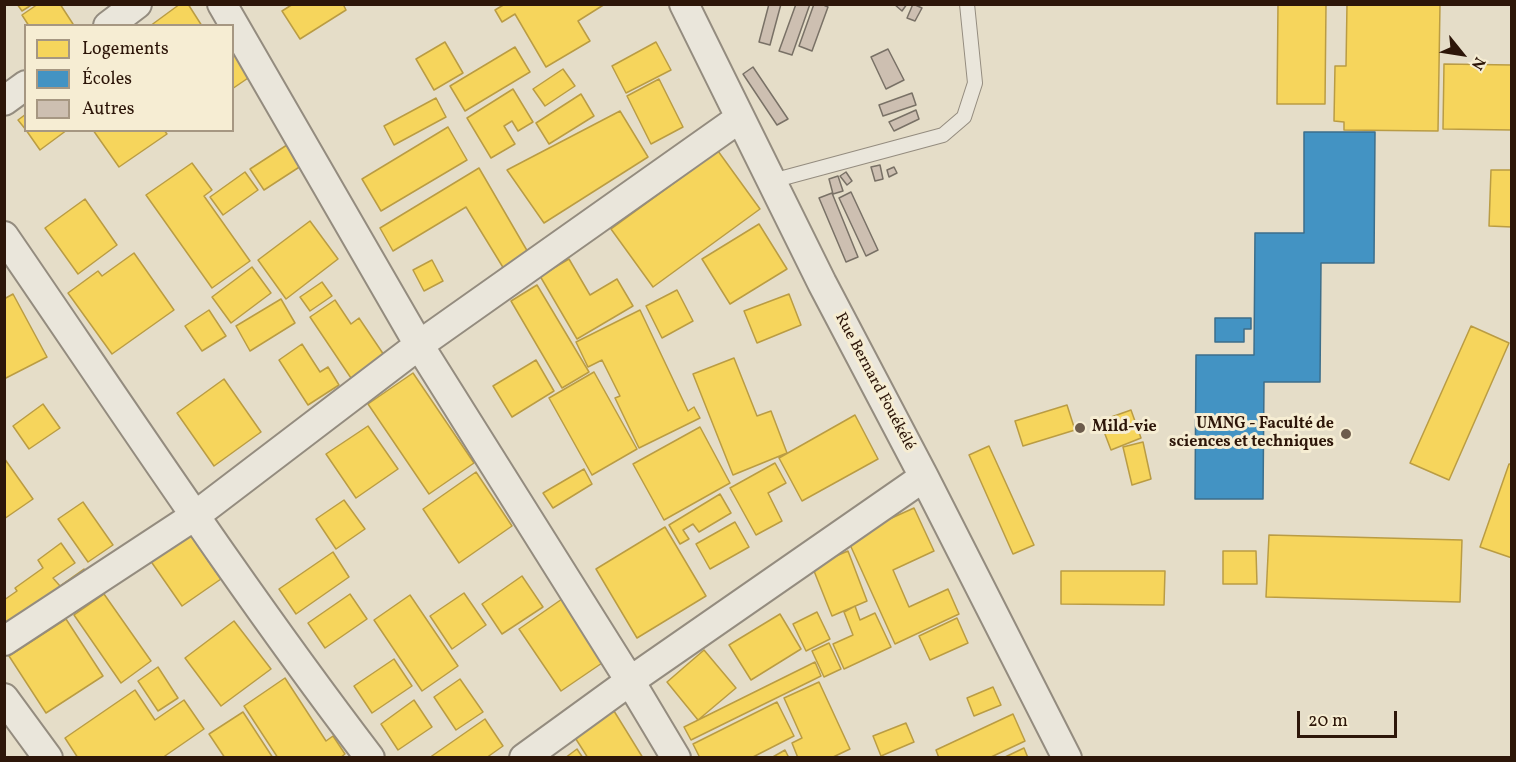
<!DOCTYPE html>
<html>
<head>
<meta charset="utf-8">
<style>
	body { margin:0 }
	#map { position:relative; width:1516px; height:762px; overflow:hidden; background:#e5ddc8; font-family:Vollkorn,serif }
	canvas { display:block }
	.frame { position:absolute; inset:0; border:6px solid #2d1609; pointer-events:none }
	.legend { position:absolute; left:24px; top:24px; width:210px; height:108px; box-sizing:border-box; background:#f6edd3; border:2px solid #a69782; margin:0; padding:8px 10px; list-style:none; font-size:18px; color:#2d1609 }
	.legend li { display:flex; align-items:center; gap:12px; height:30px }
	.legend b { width:30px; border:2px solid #a69782 }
	.north { position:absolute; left:1432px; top:24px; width:60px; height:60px; -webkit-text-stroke:4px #f6edd3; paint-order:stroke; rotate:120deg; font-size:16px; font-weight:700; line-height:24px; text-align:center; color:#2d1609 }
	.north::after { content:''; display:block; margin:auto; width:21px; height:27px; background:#2d1609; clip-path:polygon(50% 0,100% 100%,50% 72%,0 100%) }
	.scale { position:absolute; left:1297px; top:711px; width:100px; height:27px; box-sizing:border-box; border:3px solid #2d1609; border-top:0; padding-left:8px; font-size:18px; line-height:21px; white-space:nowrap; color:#2d1609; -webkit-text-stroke:4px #f6edd3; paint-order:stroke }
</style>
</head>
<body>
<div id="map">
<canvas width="1516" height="762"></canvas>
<div class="frame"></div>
<ul class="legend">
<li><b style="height:16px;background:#f6d55c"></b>Logements</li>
<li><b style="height:16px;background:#4393c3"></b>Écoles</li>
<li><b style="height:16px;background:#cdbfb1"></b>Autres</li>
</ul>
<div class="north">N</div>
<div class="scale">20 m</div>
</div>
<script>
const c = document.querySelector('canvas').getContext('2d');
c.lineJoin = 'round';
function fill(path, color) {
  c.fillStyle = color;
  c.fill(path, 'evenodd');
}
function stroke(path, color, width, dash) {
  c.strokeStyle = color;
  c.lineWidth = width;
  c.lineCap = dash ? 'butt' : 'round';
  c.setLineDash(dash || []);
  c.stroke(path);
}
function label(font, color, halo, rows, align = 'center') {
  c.font = font + ' Vollkorn,serif';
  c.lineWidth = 6;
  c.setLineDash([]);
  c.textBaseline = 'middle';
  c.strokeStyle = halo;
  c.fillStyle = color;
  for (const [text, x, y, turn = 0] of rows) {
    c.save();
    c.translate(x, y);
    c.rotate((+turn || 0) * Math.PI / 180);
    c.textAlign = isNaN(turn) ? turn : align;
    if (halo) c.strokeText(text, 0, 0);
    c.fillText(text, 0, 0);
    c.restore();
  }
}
const homes = new Path2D(`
	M 17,4 L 33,4 L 22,11 Z
	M 38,4 L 60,4 L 73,24 L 71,26 L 29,26 L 22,15 Z
	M 180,4 L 188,4 L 202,26 L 150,26 Z
	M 293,4 L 343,4 L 346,10 L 300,39 L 282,11 Z
	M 505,4 L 605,4 L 578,21 L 590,41 L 546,67 L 515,14 L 502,22 L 495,10 Z
	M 1278,4 L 1326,4 L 1325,104 L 1277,104 Z
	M 1347,4 L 1440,4 L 1438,131 L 1344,130 L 1344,122 L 1334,121 L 1335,66 L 1346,66 Z
	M 445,42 L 463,73 L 434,90 L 416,59 Z
	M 656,42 L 671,70 L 626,93 L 612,66 Z
	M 232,43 L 254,74 L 232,89 Z
	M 515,47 L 530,72 L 465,111 L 450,86 Z
	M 1444,64 L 1512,65 L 1512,130 L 1443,129 Z
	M 563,69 L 575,86 L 545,106 L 533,89 Z
	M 659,79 L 683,127 L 651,144 L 627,96 Z
	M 513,89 L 533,122 L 518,131 L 512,121 L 504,126 L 515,144 L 491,158 L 467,118 Z
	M 581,94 L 594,116 L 549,144 L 536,123 Z
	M 436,98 L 446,117 L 394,145 L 384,126 Z
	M 620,111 L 648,157 L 544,223 L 507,170 Z
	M 26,114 L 26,130 L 18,120 Z
	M 448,127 L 467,160 L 381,211 L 362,179 Z
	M 26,130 L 67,130 L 40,150 Z
	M 93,130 L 164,130 L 167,134 L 119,167 Z
	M 290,143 L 304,164 L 264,190 L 250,169 Z
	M 718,151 L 760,209 L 653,287 L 611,229 Z
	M 192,163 L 212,190 L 204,196 L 250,261 L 212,288 L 146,195 Z
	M 479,168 L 529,254 L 504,269 L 466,207 L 393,251 L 380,228 Z
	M 1491,170 L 1512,170 L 1512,227 L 1489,226 Z
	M 245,172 L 258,190 L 223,215 L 210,197 Z
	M 85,199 L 117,245 L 78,274 L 45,228 Z
	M 310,221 L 338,259 L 286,299 L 258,260 Z
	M 759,224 L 787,269 L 730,304 L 702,259 Z
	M 134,253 L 174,310 L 112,354 L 68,293 L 98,271 L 102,276 Z
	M 569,259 L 590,295 L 617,279 L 633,306 L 577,339 L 540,276 Z
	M 432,260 L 443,281 L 424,291 L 413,270 Z
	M 252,267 L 271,293 L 231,323 L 212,297 Z
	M 322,282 L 332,296 L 310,311 L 300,297 Z
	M 537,285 L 589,372 L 562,388 L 511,301 Z
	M 677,290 L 693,321 L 662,338 L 646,306 Z
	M 13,294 L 47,357 L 4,379 L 4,299 Z
	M 789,294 L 801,325 L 757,343 L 744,311 Z
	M 281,299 L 295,323 L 250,351 L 236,326 Z
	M 335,300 L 351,324 L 359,318 L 386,358 L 353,381 L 310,317 Z
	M 209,310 L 226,336 L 202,351 L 185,326 Z
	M 640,310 L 688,411 L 694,407 L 700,418 L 639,448 L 615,398 L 620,396 L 602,360 L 588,367 L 576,342 Z
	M 1471,326 L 1509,343 L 1449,480 L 1410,463 Z
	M 302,344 L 320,372 L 328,367 L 339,385 L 308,405 L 279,360 Z
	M 734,358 L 757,416 L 771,411 L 787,453 L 733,475 L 693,374 Z
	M 536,360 L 554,391 L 512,417 L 493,386 Z
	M 594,372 L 637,449 L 592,475 L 549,398 Z
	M 413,373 L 474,463 L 429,494 L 368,404 Z
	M 224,379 L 261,432 L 214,466 L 177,413 Z
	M 43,404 L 60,428 L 29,449 L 13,426 Z
	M 1067,405 L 1075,430 L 1023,446 L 1015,421 Z
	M 1131,410 L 1141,438 L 1111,450 L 1100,421 Z
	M 855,415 L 878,459 L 802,501 L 779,458 Z
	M 368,426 L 398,469 L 356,498 L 326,454 Z
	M 700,427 L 730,483 L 664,520 L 633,464 Z
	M 1143,442 L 1151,479 L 1132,485 L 1123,447 Z
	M 989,446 L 1034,545 L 1013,554 L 969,455 Z
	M 4,458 L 33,499 L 4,519 Z
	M 775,463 L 786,483 L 768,493 L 782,521 L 756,535 L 730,488 Z
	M 1509,464 L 1512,464 L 1512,558 L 1480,547 Z
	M 584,469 L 592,484 L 553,508 L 543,493 Z
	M 476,472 L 512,526 L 459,563 L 423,509 Z
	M 720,494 L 731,513 L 699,532 L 693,524 L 683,530 L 689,539 L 680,544 L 669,525 Z
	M 344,500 L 365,529 L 336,549 L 316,519 Z
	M 83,502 L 113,545 L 88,562 L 58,519 Z
	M 914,508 L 934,551 L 893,570 L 909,607 L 948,589 L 959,614 L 895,644 L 847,538 Z
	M 735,522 L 749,547 L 710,569 L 696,544 Z
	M 665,527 L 706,596 L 637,638 L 596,569 Z
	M 189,533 L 221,579 L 182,606 L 150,560 Z
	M 1269,535 L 1462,540 L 1460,602 L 1266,597 Z
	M 61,543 L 75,563 L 53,578 L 60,586 L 84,569 L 88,574 L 4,634 L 4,600 L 17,591 L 15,588 L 43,568 L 38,560 Z
	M 848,551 L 867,601 L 832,616 L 812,566 Z
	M 1223,551 L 1256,551 L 1257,584 L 1223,584 Z
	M 333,552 L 349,577 L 296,614 L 279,589 Z
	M 1061,571 L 1165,571 L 1164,605 L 1061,604 Z
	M 522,576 L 543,607 L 502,634 L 482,604 Z
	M 464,593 L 486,625 L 452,649 L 430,616 Z
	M 104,594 L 151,661 L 121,683 L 74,615 Z
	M 350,594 L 367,619 L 325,648 L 308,623 Z
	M 410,595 L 458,666 L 422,691 L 374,620 Z
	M 562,599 L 605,661 L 561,691 L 519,629 Z
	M 855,606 L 860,620 L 875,613 L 891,647 L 844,669 L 833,644 L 853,635 L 844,612 Z
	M 817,612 L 830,639 L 806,651 L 793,624 Z
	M 780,614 L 801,649 L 751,680 L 729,645 Z
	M 957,618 L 968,643 L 930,660 L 919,636 Z
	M 66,619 L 103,676 L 46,713 L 9,656 Z
	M 234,621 L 271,669 L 221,706 L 185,658 Z
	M 829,643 L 841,669 L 824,677 L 812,651 Z
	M 704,650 L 736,688 L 698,720 L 667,682 Z
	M 394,659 L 412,686 L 372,713 L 354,686 Z
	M 815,662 L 821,676 L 691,740 L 684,727 Z
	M 158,667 L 178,698 L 158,711 L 138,681 Z
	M 285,678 L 326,741 L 333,736 L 345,754 L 340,758 L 278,758 L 244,706 Z
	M 460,679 L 483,712 L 456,730 L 434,697 Z
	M 819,682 L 850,749 L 831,758 L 798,758 L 792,743 L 802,738 L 784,698 Z
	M 993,687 L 1001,705 L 974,716 L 967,698 Z
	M 135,690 L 155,720 L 184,700 L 204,729 L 162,758 L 78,758 L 65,738 Z
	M 414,700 L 432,727 L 398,750 L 381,724 Z
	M 777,702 L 794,736 L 751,758 L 700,758 L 693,744 Z
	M 614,711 L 643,758 L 588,758 L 574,736 Z
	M 243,712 L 273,758 L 225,758 L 209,734 Z
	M 1013,714 L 1025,741 L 989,758 L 939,758 L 936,750 Z
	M 485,719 L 503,746 L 486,758 L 429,758 Z
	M 906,723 L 914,742 L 881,756 L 873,736 Z
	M 1024,748 L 1028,758 L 1003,758 Z
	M 577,749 L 583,758 L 565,758 Z
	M 785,750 L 789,758 L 771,758 Z`);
fill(homes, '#f6d55c');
stroke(homes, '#ba9c43', 1.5);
const schools = new Path2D(`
	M 1304,132 L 1375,132 L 1374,263 L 1321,263 L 1320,382 L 1264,382 L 1263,499 L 1195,499 L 1196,355 L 1254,355 L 1255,233 L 1304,233 Z
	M 1215,318 L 1251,318 L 1251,329 L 1244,329 L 1244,342 L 1215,342 Z`);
fill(schools, '#4393c3');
stroke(schools, '#3c6e8b', 1.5);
const building = new Path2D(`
	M 769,4 L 781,4 L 770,45 L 759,42 Z
	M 796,4 L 810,4 L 792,55 L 779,51 Z
	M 814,4 L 821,4 L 828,7 L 812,51 L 799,46 Z
	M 894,4 L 907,4 L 902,11 Z
	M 913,4 L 922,8 L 915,21 L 907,18 Z
	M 888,49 L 904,80 L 886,89 L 871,57 Z
	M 753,67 L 788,119 L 777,125 L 743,74 Z
	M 912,93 L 916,105 L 883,116 L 879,105 Z
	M 916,110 L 919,119 L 894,131 L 889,122 Z
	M 880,165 L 883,179 L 875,181 L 871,167 Z
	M 894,167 L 897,173 L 889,177 L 887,170 Z
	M 846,172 L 852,181 L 847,185 L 840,176 Z
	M 838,176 L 843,191 L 833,194 L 829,179 Z
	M 851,192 L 878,250 L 866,256 L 839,198 Z
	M 832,193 L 858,257 L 846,262 L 819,198 Z`);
fill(building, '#cdbfb1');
stroke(building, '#797166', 1.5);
const service = new Path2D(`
	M 772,181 L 943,135 L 964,117 L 975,83 L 967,4`);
const minor = new Path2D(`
	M 222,4 L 419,345 L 630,681 L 676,758
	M 684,4 L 822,283 L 924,477 L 1067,758
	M 108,26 L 137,4
	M 4,101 L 26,85
	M 4,236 C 124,411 241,589 370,758
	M 4,641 L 196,515 L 419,345 L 740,118
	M 4,698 L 48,758
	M 524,758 L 630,681 L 924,477`);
stroke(service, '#948c7f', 16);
stroke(minor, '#948c7f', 32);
stroke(service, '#eae6db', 14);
stroke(minor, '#eae6db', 28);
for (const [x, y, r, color] of [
	[1080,428,6,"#6d5c4c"],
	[1346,434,6,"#6d5c4c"]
]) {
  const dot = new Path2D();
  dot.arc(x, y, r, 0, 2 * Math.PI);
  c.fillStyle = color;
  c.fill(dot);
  stroke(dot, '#f6edd3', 2);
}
label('16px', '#2d1609', '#f6edd3', [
	["Rue Bernard Fouékélé",874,382,62]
]);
label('bold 16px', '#2d1609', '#f6edd3', [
	["UMNG - Faculté de",1334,425],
	["sciences et techniques",1334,443],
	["Mild-vie",1092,428,"left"]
], 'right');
</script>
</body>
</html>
